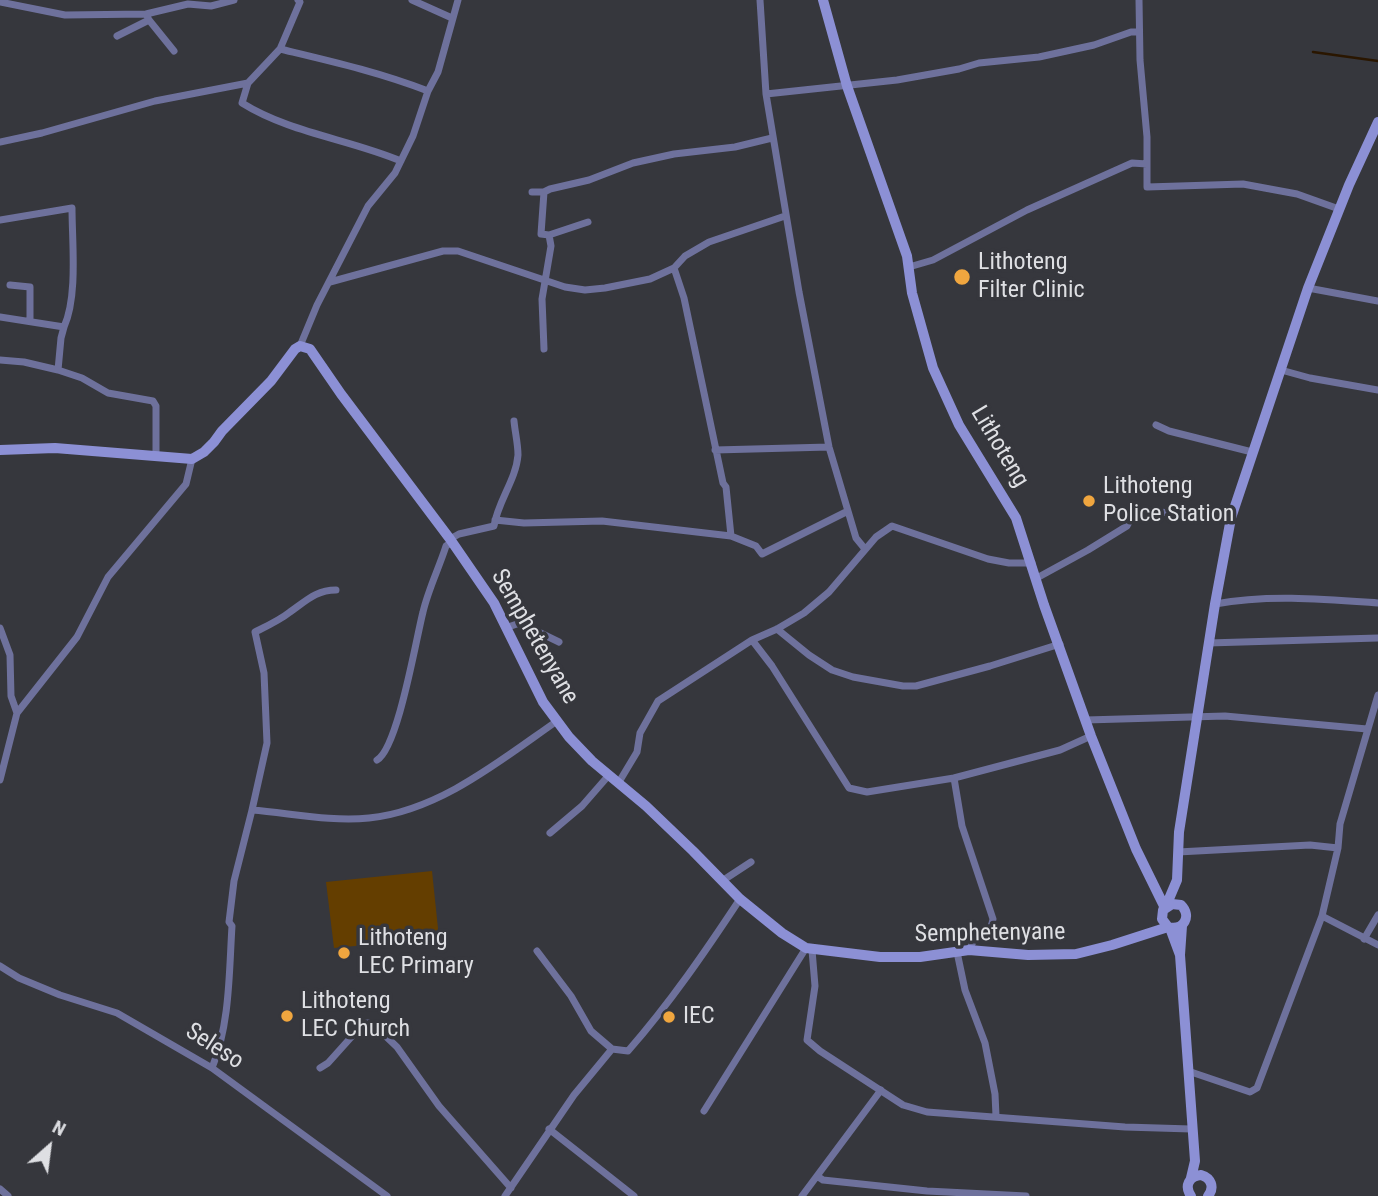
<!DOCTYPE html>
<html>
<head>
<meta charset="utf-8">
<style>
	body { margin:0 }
	#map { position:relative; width:1378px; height:1196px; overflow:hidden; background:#36373d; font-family:"Roboto Condensed",sans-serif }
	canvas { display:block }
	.north { position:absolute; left:14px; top:1112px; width:70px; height:70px; -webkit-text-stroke:5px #36373d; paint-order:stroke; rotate:28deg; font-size:19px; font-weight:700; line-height:28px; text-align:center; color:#dedfe3 }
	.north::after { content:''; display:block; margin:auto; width:24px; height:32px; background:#dedfe3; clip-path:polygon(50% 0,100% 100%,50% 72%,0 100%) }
</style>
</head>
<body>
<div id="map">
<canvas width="1378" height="1196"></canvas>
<div class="north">N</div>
</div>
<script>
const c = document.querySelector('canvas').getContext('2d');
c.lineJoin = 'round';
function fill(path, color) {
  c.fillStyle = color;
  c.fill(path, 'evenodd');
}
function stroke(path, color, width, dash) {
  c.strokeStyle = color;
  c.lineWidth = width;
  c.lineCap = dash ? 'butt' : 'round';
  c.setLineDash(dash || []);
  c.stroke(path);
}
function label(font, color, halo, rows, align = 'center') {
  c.font = font + ' "Roboto Condensed",sans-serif';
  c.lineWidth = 7;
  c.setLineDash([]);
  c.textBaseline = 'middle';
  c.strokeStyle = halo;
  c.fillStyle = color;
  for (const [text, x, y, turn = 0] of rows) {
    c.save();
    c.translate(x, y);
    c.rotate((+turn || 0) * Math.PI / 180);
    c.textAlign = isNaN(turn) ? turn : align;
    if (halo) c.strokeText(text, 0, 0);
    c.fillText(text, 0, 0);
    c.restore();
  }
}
fill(new Path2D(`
	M 432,871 L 439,938 L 334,948 L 326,882 Z`), '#643e00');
stroke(new Path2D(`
	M 1313,52 L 1378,61`), '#2a1600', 2.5);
stroke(new Path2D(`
	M 412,0 L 452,18
	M 760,0 L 766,94 L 799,292 L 829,447 L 856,538 L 865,549
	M 1139,0 L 1140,60 L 1147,137 L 1147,187 L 1243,184 L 1297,194 L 1339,209
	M 0,2 L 65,15 L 146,14 L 188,4 L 211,6 L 234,0
	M 149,20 L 174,51
	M 117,36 L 149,20 L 146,14
	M 280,49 C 330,61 379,72 428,91
	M 248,83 L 242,103 C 290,133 349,139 401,161
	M 766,94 L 897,80 L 959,69 L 979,63 L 1039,57 L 1094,45 L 1131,32 L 1139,32
	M 0,142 L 42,133 L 155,101 L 248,83 L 280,49 L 300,2 L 298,0
	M 532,192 L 544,192 L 550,189 L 589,180 L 633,163 L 674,154 L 735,147 L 772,138
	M 544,192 L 541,234 L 549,235 L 588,222
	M 0,220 L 72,208 C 72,242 78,296 64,327
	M 909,267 L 933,260 L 1027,210 L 1132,163 L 1147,164
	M 674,268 L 684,298 L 723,483 L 726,487 L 731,536 L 756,546 L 762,554 L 848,511
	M 330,282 L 443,251 L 458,251 L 565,287 L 585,290 L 605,288 L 650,279 L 674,268 L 685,256 L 709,242 L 785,216
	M 10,285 L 30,287 L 30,321
	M 1308,288 L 1378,301
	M 0,317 L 64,327 L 61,338 L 58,370
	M 300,346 L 317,305 L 368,206 L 395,173 L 413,136 L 428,91 L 438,72 L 458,0
	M 544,349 L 542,299 L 551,246 L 549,235
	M 0,360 L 24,362 L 58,370 L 82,378 L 108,393 L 153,401 L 156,406 L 156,457
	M 1281,370 L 1310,378 L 1378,390
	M 1156,425 L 1169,431 L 1252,452
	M 715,450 L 829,447
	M 495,520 L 524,523 L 602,521 L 731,536
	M 450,539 L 459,534 L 494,526 C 498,501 516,480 518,455 C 518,444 515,432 514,421
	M 1035,579 L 1088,550 L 1127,526 L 1135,510 L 1231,518
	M 1215,604 C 1268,594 1324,599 1378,603
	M 508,627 L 520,623 L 559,642
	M 0,628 L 10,655 L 11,696 L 17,713
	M 777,629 L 809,655 L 832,670 L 853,677 L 903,686 L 916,686 L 990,666 L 1060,644
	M 752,640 L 772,666 L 849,788 L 867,792 L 954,778
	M 1208,643 L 1378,638
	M 1086,720 L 1225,716 L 1367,729
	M 377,760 C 398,748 416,639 423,612 C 428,590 439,568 446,546 L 452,542
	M 0,780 L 17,713 L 77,637 L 108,577 L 186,484 L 192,459
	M 619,782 L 637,752 L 640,733 L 658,701 L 752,640 L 777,629 L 804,613 L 829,592 L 876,537 L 892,526 L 988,559 L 1009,563 L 1032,563
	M 252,810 L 267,743 L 264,673 L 255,632 C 267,626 280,620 290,612 C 306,601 316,590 336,590
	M 550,833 L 582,806 L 609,775
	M 1178,852 L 1310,845 L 1338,848
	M 722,881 L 751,862
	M 1322,916 L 1378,945
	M 1364,939 L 1378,915
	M 812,950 L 815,986 L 807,1040 L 820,1051 L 903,1105 L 927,1112 L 1125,1127 L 1191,1129
	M 969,950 L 974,940 C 985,936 991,931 993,919 L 962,826 L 954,778 L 1060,750 L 1091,736
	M 537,951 L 571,996 L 591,1031 L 612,1049
	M 957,952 L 965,990 L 985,1043 L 995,1094 L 996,1116
	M 0,966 L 19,978 L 60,995 L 117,1013 L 212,1068 L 387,1196
	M 212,1068 C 230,1024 229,973 232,926 L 229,922 L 234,881 L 252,810 C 290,813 331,822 369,818 C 439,811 501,760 557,721
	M 320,1068 L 328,1063 L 363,1024 L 368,1023 L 376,1027 L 397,1047 L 439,1106 L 511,1188
	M 1188,1071 L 1250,1092 L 1257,1088 L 1322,916 L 1338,848 L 1340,824 L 1378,695
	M 704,1111 L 806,948
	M 549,1129 L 634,1196
	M 817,1176 L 823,1180 L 927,1191 L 1026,1196
	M 0,1189 L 8,1196
	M 505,1196 L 574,1095 L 612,1049 L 628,1051 C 670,1003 705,952 740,899
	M 802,1196 L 881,1090`), '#6e719c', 7);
stroke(new Path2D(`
	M 823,0 L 847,86 L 907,256 L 912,293 L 933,368 L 959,425 L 1016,518 L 1044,605 L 1091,736 L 1136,849 L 1165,908
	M 0,450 L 55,448 L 192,459 L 204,452 L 214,442 L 222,431 L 271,381 L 295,349 L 300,346 L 310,349 L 341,394 L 450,539 L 494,603 L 543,702 L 569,737 L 592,761 L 646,806 L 693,851 L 740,899 L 782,933 L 806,948 L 880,957 L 920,957 L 969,950 L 1028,955 L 1076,954 L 1112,945 L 1168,927 C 1184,931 1192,916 1181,905 L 1172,904 L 1163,910 L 1162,919 L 1168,927
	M 1166,906 L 1177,880 L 1179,832 L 1215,604 L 1231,518 L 1308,288 L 1349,185 L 1378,122
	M 1182,926 L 1180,955 L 1195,1161 L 1191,1178
	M 1170,928 L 1180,955
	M 1191,1196 C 1184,1186 1189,1176 1201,1175 C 1211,1178 1215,1187 1208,1196`), '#8c90d5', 10);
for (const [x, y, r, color] of [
	[962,277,9,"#f0a63f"],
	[1089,501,7,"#f0a63f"],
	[344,953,7,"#f0a63f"],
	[287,1016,7,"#f0a63f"],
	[669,1017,7,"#f0a63f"]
]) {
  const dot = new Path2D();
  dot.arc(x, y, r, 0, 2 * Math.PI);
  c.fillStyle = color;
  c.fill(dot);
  stroke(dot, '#36373d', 2.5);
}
label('24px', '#dedfe3', '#36373d', [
	["Lithoteng",978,263],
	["Filter Clinic",978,291],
	["Lithoteng",1103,487],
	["Police Station",1103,515],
	["Lithoteng",358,939],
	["LEC Primary",358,967],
	["Lithoteng",301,1002],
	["LEC Church",301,1030],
	["IEC",683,1017]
], 'left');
label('24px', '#dedfe3', '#36373d', [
	["Lithoteng",999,447,59],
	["Semphetenyane",534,637,60],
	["Semphetenyane",990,934,-1],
	["Seleso",214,1047,33]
]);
</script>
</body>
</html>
